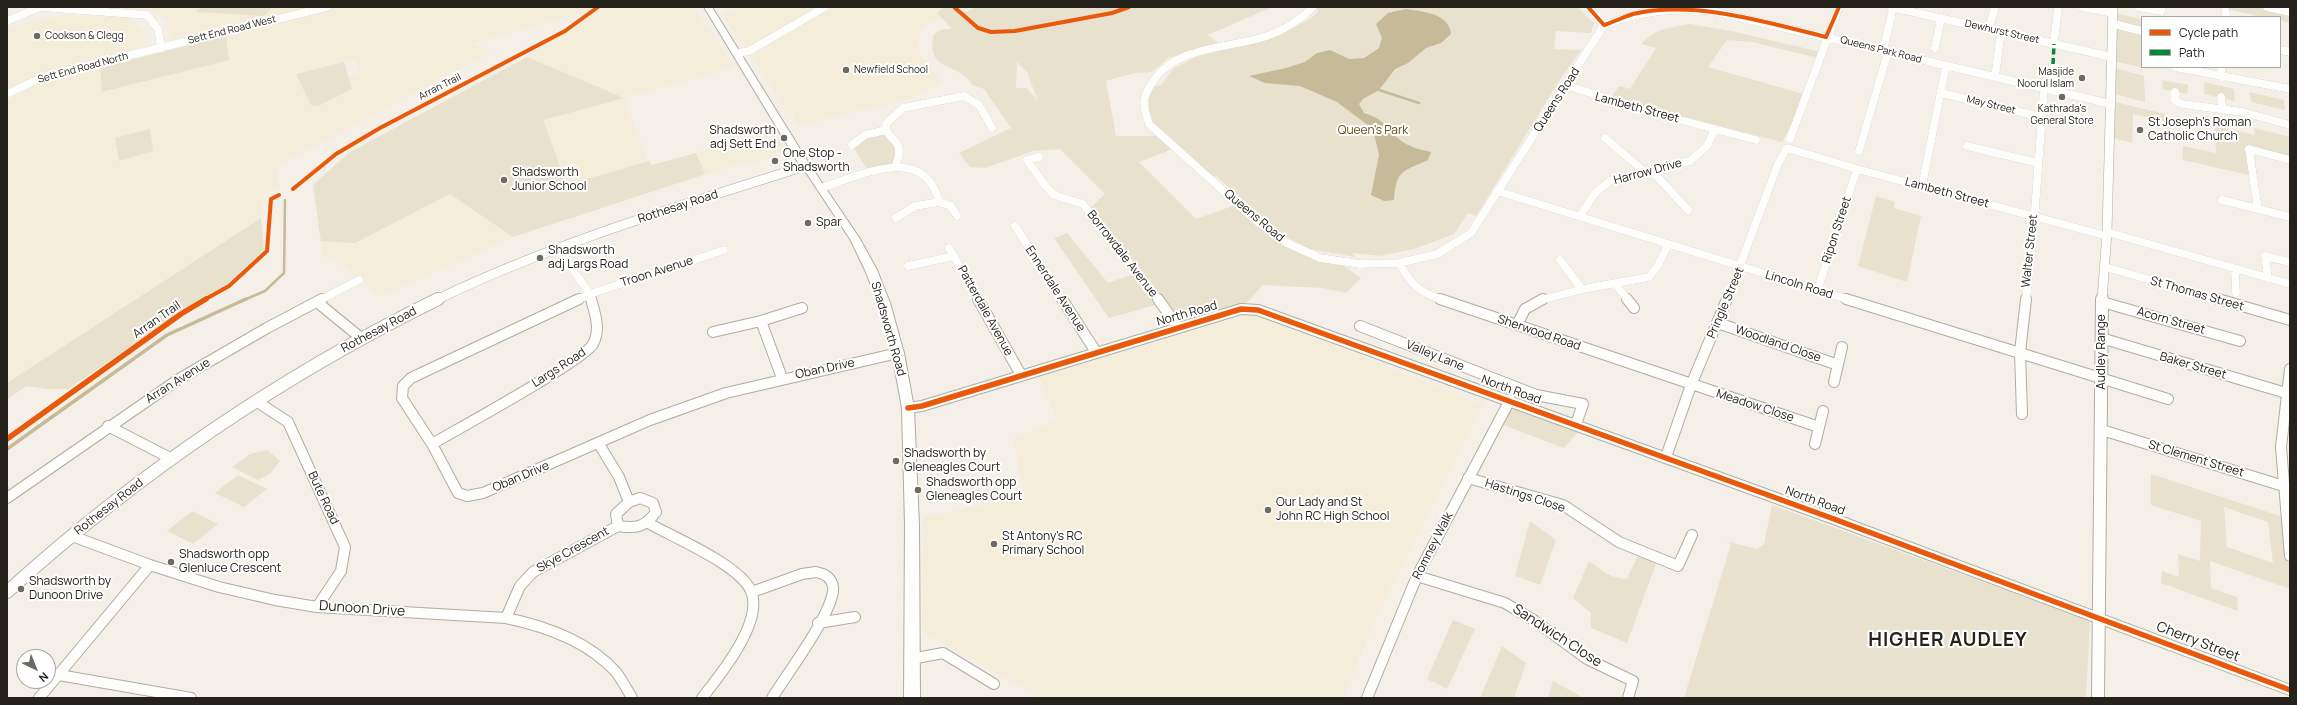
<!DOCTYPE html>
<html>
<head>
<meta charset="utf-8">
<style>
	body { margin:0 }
	#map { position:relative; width:2297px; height:705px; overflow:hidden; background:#f4f0e7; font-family:Manrope,sans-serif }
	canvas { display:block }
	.frame { position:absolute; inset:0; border:8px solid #24221b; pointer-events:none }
	.legend { position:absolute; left:2141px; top:16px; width:140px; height:52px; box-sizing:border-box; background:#fff; border:1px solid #a7a7a4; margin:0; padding:5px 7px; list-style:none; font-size:12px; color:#24221b }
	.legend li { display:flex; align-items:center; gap:8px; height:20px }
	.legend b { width:20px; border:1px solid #a7a7a4 }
	.north { position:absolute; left:16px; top:649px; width:40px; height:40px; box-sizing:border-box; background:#fff; border:1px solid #a7a7a4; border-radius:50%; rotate:137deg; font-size:11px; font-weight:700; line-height:16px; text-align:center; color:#24221b }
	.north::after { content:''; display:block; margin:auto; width:14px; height:18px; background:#6d6a62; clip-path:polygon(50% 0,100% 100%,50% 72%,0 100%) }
</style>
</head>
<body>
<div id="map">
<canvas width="2297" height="705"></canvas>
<div class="frame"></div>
<ul class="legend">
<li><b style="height:5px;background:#e8590c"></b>Cycle path</li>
<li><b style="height:5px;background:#00873e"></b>Path</li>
</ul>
<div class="north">N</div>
</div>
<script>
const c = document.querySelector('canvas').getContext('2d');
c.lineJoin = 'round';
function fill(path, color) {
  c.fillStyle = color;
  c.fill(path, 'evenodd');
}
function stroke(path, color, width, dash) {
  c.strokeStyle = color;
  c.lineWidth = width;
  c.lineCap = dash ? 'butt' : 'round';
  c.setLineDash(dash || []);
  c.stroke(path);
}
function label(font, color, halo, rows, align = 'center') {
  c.font = font + ' Manrope,sans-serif';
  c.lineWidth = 4;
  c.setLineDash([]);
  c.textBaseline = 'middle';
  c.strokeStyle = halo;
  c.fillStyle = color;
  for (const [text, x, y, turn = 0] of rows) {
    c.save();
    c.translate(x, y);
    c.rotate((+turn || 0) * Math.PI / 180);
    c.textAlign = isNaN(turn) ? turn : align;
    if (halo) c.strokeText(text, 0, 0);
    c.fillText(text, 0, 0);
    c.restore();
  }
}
fill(new Path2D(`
	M 98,7 L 202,7 L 197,11 L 264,16 L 273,7 L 313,7 L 174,39 L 169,38 L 167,20 L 160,14 L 146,10 Z
	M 338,7 L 595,7 L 588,12 L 473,43 L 492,52 L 276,167 L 280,188 L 264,195 L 261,218 L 7,383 L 7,101 L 36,85 L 100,68 L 102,92 L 107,92 L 228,60 L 226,36 ZM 355,59 L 360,73 L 347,77 L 296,74 Z
	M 602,7 L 694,7 L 735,67 L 624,98 L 650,166 L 701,165 L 696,153 L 774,131 L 788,153 L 750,164 L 748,161 L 513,237 L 380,297 L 341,264 L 322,255 L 313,185 L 350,152 L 528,57 Z
	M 741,7 L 817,7 L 750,46 L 744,47 L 722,14 Z
	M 834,7 L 940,7 L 942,9 L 937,13 L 941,18 L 930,22 L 920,32 L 917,47 L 921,57 L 942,82 L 910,99 L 796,126 L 794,115 L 787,112 L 753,57 L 755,53 Z
	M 64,15 L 126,17 L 137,24 L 146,37 L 142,46 L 131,50 L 59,68 L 7,88 L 7,27 Z
	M 1253,313 L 1483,405 L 1376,618 L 1343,698 L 1041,698 L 922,632 L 923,517 L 1024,498 L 1014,438 L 1057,420 L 1039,377 Z`), '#f3edda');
fill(new Path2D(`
	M 202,7 L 273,7 L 264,16 L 196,12 Z
	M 945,7 L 965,12 L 977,7 L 1272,7 L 1208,35 L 1218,43 L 1168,58 L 1152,72 L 1134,73 L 1106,81 L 1116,136 L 1162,136 L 1149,124 L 1149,88 L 1161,85 L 1173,69 L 1196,57 L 1281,34 L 1310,19 L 1319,11 L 1304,7 L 1578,7 L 1594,23 L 1591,33 L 1556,31 L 1554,49 L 1581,50 L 1559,81 L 1476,216 L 1468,213 L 1454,234 L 1414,249 L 1380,256 L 1352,253 L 1355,257 L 1310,249 L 1284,236 L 1216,176 L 1208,177 L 1176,148 L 1139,162 L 1196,219 L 1238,204 L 1287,243 L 1335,260 L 1361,278 L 1346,293 L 1323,288 L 1263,285 L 1241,309 L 1178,327 L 1159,304 L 1109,318 L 1054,238 L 1067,233 L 1108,283 L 1133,274 L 1084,214 L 1105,194 L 1060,149 L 1033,151 L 985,168 L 970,167 L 959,153 L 1011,128 L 984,89 L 972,85 C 960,62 924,72 934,34 L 943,29 L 952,29 L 937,13 ZM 1017,62 L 1027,72 L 1038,101 L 1027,88 L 1016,88 Z
	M 2225,7 L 2268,7 L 2290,12 L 2290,23 L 2280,20 L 2280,17 L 2254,17 L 2254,15 L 2225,9 Z
	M 2113,13 L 2142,19 L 2142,67 L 2146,68 L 2112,61 Z
	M 1690,24 L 1731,31 L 1821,52 L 1818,58 L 1752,42 L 1727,40 L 1708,67 L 1807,95 L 1782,142 L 1611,98 L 1619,86 L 1630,89 L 1656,48 L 1641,44 C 1654,29 1672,27 1690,24 Z
	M 226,36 L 229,60 L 102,92 L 100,68 Z
	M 527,57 L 624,98 L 543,120 L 567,185 L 649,161 L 652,165 L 696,153 L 705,174 L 513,237 L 450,194 L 355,243 L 321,241 L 313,185 L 350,152 Z
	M 344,62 L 352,89 L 318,106 L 311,105 L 296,74 Z
	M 2111,67 L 2144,76 L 2145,102 L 2111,93 Z
	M 2162,80 L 2188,85 L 2187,94 L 2163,89 Z
	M 2204,82 L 2234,89 L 2235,101 L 2204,94 Z
	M 2249,92 L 2284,100 L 2285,110 L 2251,102 Z
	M 2111,101 L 2165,114 L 2164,121 L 2133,114 L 2132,143 L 2110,137 Z
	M 2215,126 L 2255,135 L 2254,128 L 2290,137 L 2290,160 L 2249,149 L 2253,176 L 2183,160 L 2183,146 L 2216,153 Z
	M 150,129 L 153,151 L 119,161 L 115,138 Z
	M 886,130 L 898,143 L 895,167 L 869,172 L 852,145 L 865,135 Z
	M 1876,196 L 1895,202 L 1894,208 L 1921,216 L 1907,282 L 1858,266 Z
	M 261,218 L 264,250 L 226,285 L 182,311 L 68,389 L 46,389 L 27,386 L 7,399 L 7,383 Z
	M 1510,400 L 1583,427 L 1564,448 L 1498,423 Z
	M 267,450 L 280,461 L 270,474 L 258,480 L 232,467 L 250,454 Z
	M 2151,474 L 2286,518 L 2290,556 L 2290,589 L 2210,561 L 2211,588 L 2237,597 L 2238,611 L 2161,583 L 2162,571 L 2179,577 L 2178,554 L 2200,561 L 2201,521 L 2151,505 ZM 2224,507 L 2268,522 L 2273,563 L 2227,547 Z
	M 238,475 L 267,489 L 244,507 L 215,493 Z
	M 1772,505 L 2090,621 L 2086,698 L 1684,698 L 1731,544 L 1725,541 L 1757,549 L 1764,544 Z
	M 192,511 L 218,524 L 193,544 L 167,531 Z
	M 1530,521 L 1556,540 L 1540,585 L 1515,576 Z
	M 1640,551 L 1658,558 L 1627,643 L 1591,628 L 1591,613 L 1573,598 L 1589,561 C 1601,570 1612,579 1627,579 Z
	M 1453,620 L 1475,629 L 1447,689 L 1427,679 Z
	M 1502,646 L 1526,663 L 1514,698 L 1480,698 Z
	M 1553,681 L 1584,698 L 1548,698 Z`), '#e8e1ce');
fill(new Path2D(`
	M 1406,9 C 1424,12 1449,13 1451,34 L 1441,43 L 1426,48 L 1408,63 L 1395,69 L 1379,90 L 1363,99 L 1359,104 L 1364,113 C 1386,120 1383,126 1399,139 C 1408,147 1419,149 1431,152 L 1428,160 C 1402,172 1396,170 1394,200 L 1384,201 L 1371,195 L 1379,155 L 1373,129 L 1337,102 L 1300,86 L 1265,83 L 1249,76 L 1286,68 L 1305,62 L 1317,53 L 1330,50 L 1349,59 L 1364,58 L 1379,48 L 1382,38 L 1376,24 L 1388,13 Z`), '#c7ba98');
stroke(new Path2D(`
	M 1379,90 L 1419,103
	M 244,300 L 265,291 L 284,273 L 285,200`), '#c7ba98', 2.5);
stroke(new Path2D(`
	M 7,449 L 167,335 L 246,299`), '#c7ba98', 3.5);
const minorFar1 = new Path2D(`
	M 1313,7 C 1299,21 1285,30 1267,36 C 1229,49 1175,45 1152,83 C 1148,89 1144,96 1144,103 C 1144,110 1147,117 1149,124 L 1259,223 L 1287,243 L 1320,258 L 1360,264 L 1399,263 L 1437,254 L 1471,233 L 1604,25
	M 1588,7 L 1604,25
	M 1891,7 L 2112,57
	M 2082,7 L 2113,13
	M 2138,7 L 2161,11 L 2161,7
	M 2225,7 L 2226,14
	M 2267,7 L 2290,12
	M 7,21 L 40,7 L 147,15 L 158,29 L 161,48
	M 2114,24 L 2142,31
	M 1604,25 C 1640,12 1673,7 1712,11 L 2111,104
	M 1989,29 L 1995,7
	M 2054,44 L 2058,7
	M 1935,48 L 1941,18
	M 2280,50 L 2290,52
	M 1883,51 L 1893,8
	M 739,53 L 749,51 L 825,7
	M 2175,67 L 2290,89
	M 2221,67 L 2222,77
	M 1995,77 L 2001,32
	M 1566,85 L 1639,109 L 1756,140
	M 2050,89 L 2053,64
	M 2175,92 L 2175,101 L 2182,104 L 2243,112 L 2290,125
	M 1941,93 L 2041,117
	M 7,94 L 43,77 L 65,71 L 327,7
	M 2221,97 L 2223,110
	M 1605,138 L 1646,173
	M 1790,139 L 1839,7
	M 852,145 L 865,135 L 886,130
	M 1967,146 L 2038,163
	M 1859,151 L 1888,52
	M 1039,157 L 1027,160 L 1044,184 L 1054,195 L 1083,204 L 1159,300
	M 895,167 C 908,136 886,144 886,124 L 903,108 L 964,96 L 979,105 L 992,128
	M 1653,172 L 1688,210
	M 1922,186 L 1946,66
	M 821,188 C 859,176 925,142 939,202 L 951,206 L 957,216
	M 1497,191 L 1850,300
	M 2222,200 L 2290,217
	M 2258,209 L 2249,149 L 2290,160
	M 1580,216 L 1595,193 L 1610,181 L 1690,161 L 1707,146 L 1715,129
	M 896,218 L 915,206 L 939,202
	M 1015,226 L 1063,300
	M 2107,232 L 2290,284
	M 949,248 L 979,300
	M 558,249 L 590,294 L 592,300
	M 1560,260 L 1582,289
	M 1399,263 C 1412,285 1418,292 1443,300
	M 908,266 L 954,256
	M 2105,267 L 2221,300
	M 2235,270 L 2236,293
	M 2268,278 L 2265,256 L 2289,262
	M 1616,285 L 1628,300
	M 1817,291 L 1857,169
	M 320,300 L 359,280
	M 577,300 L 590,294 L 724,250
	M 1541,300 L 1583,289 L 1649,277 L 1657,267 L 1668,245
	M 1727,300 L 1778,164 L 1787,148 L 1857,169 L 2107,236
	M 2026,300 L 2033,236 L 2044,88`);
const minor = new Path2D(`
	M 579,299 L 411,378 L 403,386 L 402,398 L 432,444 L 458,493 L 467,496 L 483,493 L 650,420 L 726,393 L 898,353
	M 978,299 L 1021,375
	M 1062,299 L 1096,352
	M 1158,299 L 1178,327
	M 1440,299 L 1819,427
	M 1627,299 L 1634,308
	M 1846,299 L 2168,399
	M 2218,299 L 2290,320
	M 317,302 L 361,338
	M 2102,302 L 2240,341
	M 761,321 L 782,378
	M 1718,323 L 1838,365
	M 1517,325 L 1525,309 L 1543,299
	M 1360,326 L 1536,395 L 1583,404 L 1576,424
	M 713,332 L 761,321 L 802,308
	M 2101,338 L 2286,393
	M 2290,369 L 2281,447 L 2290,556
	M 1834,382 L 1842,347
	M 256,401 L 288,422 L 345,547 L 341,571 L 317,607
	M 908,408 L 922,406 L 1241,309 L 1258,310 L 1834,519 L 2290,690
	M 2022,414 L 2020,352 L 2026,299
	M 108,426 L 172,459
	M 2102,430 L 2290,488
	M 432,444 C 456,430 586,359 593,344 C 601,329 595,314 591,299
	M 599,444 L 619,477 L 629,502
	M 1815,444 L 1823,411
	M 1666,457 L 1691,385 L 1727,299
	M 1468,478 L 1563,505 L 1619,542 L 1678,566 L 1692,535
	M 7,498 L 179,379 L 267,328 L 322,299
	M 640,498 L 653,503 L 656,512 C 645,527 636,529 618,526 L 616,514 L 629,502 Z
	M 648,523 C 673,537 740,565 751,591 C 764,622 720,675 702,698
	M 72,536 L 150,565 L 219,587 L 275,600 L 317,607 L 506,618 C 545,626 588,641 616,672 C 622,680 627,689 632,698
	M 1417,576 L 1505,603 L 1535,621 L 1587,659 L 1633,681 L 1628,698
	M 752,592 L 802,574 L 816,572 L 823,574 C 830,577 834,584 833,591 C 830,617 787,674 772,698
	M 506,618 L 520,586 L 533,572 L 618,526
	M 818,623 L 855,617
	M 911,659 L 943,653 L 994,684
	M 59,675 L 191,698
	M 39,698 L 150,565
	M 1367,698 L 1417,576 L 1510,400`);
const tertiaryFar1 = new Path2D(`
	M 436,300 C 553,243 681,206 805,166
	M 2102,300 L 2107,232 L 2113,7`);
const tertiary = new Path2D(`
	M 7,592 C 136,475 281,376 438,299
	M 2098,698 L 2102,299`);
const secondary = new Path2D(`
	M 704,7 L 712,7 L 810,165 L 860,239 L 877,270 L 890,303 L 904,353 L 914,408 L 919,525 L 920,698 L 904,698 L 905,525 L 902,408 L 892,353 L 878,303 L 865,270 L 850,239 L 807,174 L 800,166 Z`);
stroke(minorFar1, '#afaca4', 8);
stroke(minor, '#afaca4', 12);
stroke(tertiaryFar1, '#afaca4', 10);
stroke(tertiary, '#afaca4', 14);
stroke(secondary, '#afaca4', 2);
stroke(minorFar1, '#fdfdfb', 8);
stroke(minor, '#fdfdfb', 10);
stroke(tertiaryFar1, '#fdfdfb', 9);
stroke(tertiary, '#fdfdfb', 12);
fill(secondary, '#fdfdfb');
stroke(new Path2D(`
	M 2053,64 L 2054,44`), '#00873e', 3.5, [6, 3.5]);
stroke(new Path2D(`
	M 954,7 L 978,28 L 991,32 L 1015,31 L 1112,13 L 1129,7
	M 1588,7 L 1604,25 C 1614,22 1623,17 1633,14 C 1695,0 1765,22 1826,37 L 1839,7
	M 293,189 L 336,154 L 380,128 L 565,31 L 598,7
	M 204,300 L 229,286 L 267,251 L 271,199 L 279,195`), '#e8590c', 4);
stroke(new Path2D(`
	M 908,408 L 922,406 L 1241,309 L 1258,310 L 1834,519 L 2290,690
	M 7,439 L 181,314 L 206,299`), '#e8590c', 5.5);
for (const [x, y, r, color] of [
	[37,36,4,"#6d6a62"],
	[846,70,4,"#6d6a62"],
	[2082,78,4,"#6d6a62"],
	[2062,97,4,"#6d6a62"],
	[2140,130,4,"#6d6a62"],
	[784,138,4,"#6d6a62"],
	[775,161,4,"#6d6a62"],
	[504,180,4,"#6d6a62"],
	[808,223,4,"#6d6a62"],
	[540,258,4,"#6d6a62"],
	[896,461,4,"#6d6a62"],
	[918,490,4,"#6d6a62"],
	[1268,510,4,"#6d6a62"],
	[994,544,4,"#6d6a62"],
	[171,562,4,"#6d6a62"],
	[21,589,4,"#6d6a62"]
]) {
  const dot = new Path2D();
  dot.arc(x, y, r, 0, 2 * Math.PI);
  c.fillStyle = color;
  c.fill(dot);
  stroke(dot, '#fff', 1.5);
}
label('10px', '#24221b', '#fff', [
	["Sett End Road West",232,30,-14],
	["Dewhurst Street",2002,32,13],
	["Queens Park Road",1881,50,14],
	["Sett End Road North",83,68,-15],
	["Arran Trail",440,87,-27],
	["May Street",1991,105,14]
]);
label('10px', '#24221b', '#fff', [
	["Cookson & Clegg",45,36],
	["Newfield School",854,70],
	["Masjide",2074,72,"right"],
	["Noorul Islam",2074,84,"right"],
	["Kathrada's",2062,109,"center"],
	["General Store",2062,121,"center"]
], 'left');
label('12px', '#24221b', '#fff', [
	["Queens Road",1557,100,-57],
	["Lambeth Street",1637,108,15],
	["Harrow Drive",1648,172,-15],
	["Lambeth Street",1947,193,15],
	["Rothesay Road",678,207,-18],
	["Queens Road",1254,216,40],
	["Ripon Street",1837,230,-72],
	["Walter Street",2030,251,-84],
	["Borrowdale Avenue",1122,254,52],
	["Troon Avenue",657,272,-18],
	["Lincoln Road",1799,285,17],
	["Ennerdale Avenue",1055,289,57],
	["St Thomas Street",2197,294,16],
	["Pringle Street",1726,303,-67],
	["Patterdale Avenue",985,311,61],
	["North Road",1187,314,-16],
	["Arran Trail",157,320,-35],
	["Acorn Street",2171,321,16],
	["Shadsworth Road",888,329,74],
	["Rothesay Road",379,330,-28],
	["Sherwood Road",1539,333,19],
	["Woodland Close",1778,344,19],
	["Audley Range",2102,352,-90],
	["Valley Lane",1435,356,22],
	["Baker Street",2193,366,16],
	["Largs Road",559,368,-33],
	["Oban Drive",825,369,-12],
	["Arran Avenue",178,381,-32],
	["North Road",1511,390,20],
	["Meadow Close",1755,406,18],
	["St Clement Street",2196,459,17],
	["Oban Drive",521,477,-23],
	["Hastings Close",1525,496,18],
	["Bute Road",323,498,65],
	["North Road",1815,501,20],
	["Rothesay Road",109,507,-38],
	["Romney Walk",1433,546,-63],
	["Skye Crescent",573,550,-29]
]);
label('12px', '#24221b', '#fff', [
	["St Joseph's Roman",2148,123],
	["Catholic Church",2148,137],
	["Shadsworth",776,131,"right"],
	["adj Sett End",776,145,"right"],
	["One Stop -",783,154],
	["Shadsworth",783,168],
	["Shadsworth",512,173],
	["Junior School",512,187],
	["Spar",816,223],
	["Shadsworth",548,251],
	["adj Largs Road",548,265],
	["Shadsworth by",904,454],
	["Gleneagles Court",904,468],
	["Shadsworth opp",926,483],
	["Gleneagles Court",926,497],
	["Our Lady and St",1276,503],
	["John RC High School",1276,517],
	["St Antony's RC",1002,537],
	["Primary School",1002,551],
	["Shadsworth opp",179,555],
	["Glenluce Crescent",179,569],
	["Shadsworth by",29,582],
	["Dunoon Drive",29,596]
], 'left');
label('12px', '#614f18', '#fff', [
	["Queen's Park",1373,131]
]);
label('14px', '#24221b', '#fff', [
	["Dunoon Drive",362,609,4],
	["Sandwich Close",1557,636,33],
	["Cherry Street",2198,642,21]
]);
c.letterSpacing = '1px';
label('bold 19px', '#24221b', '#fff', [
	["HIGHER AUDLEY",1948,641]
]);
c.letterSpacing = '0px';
</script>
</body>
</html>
